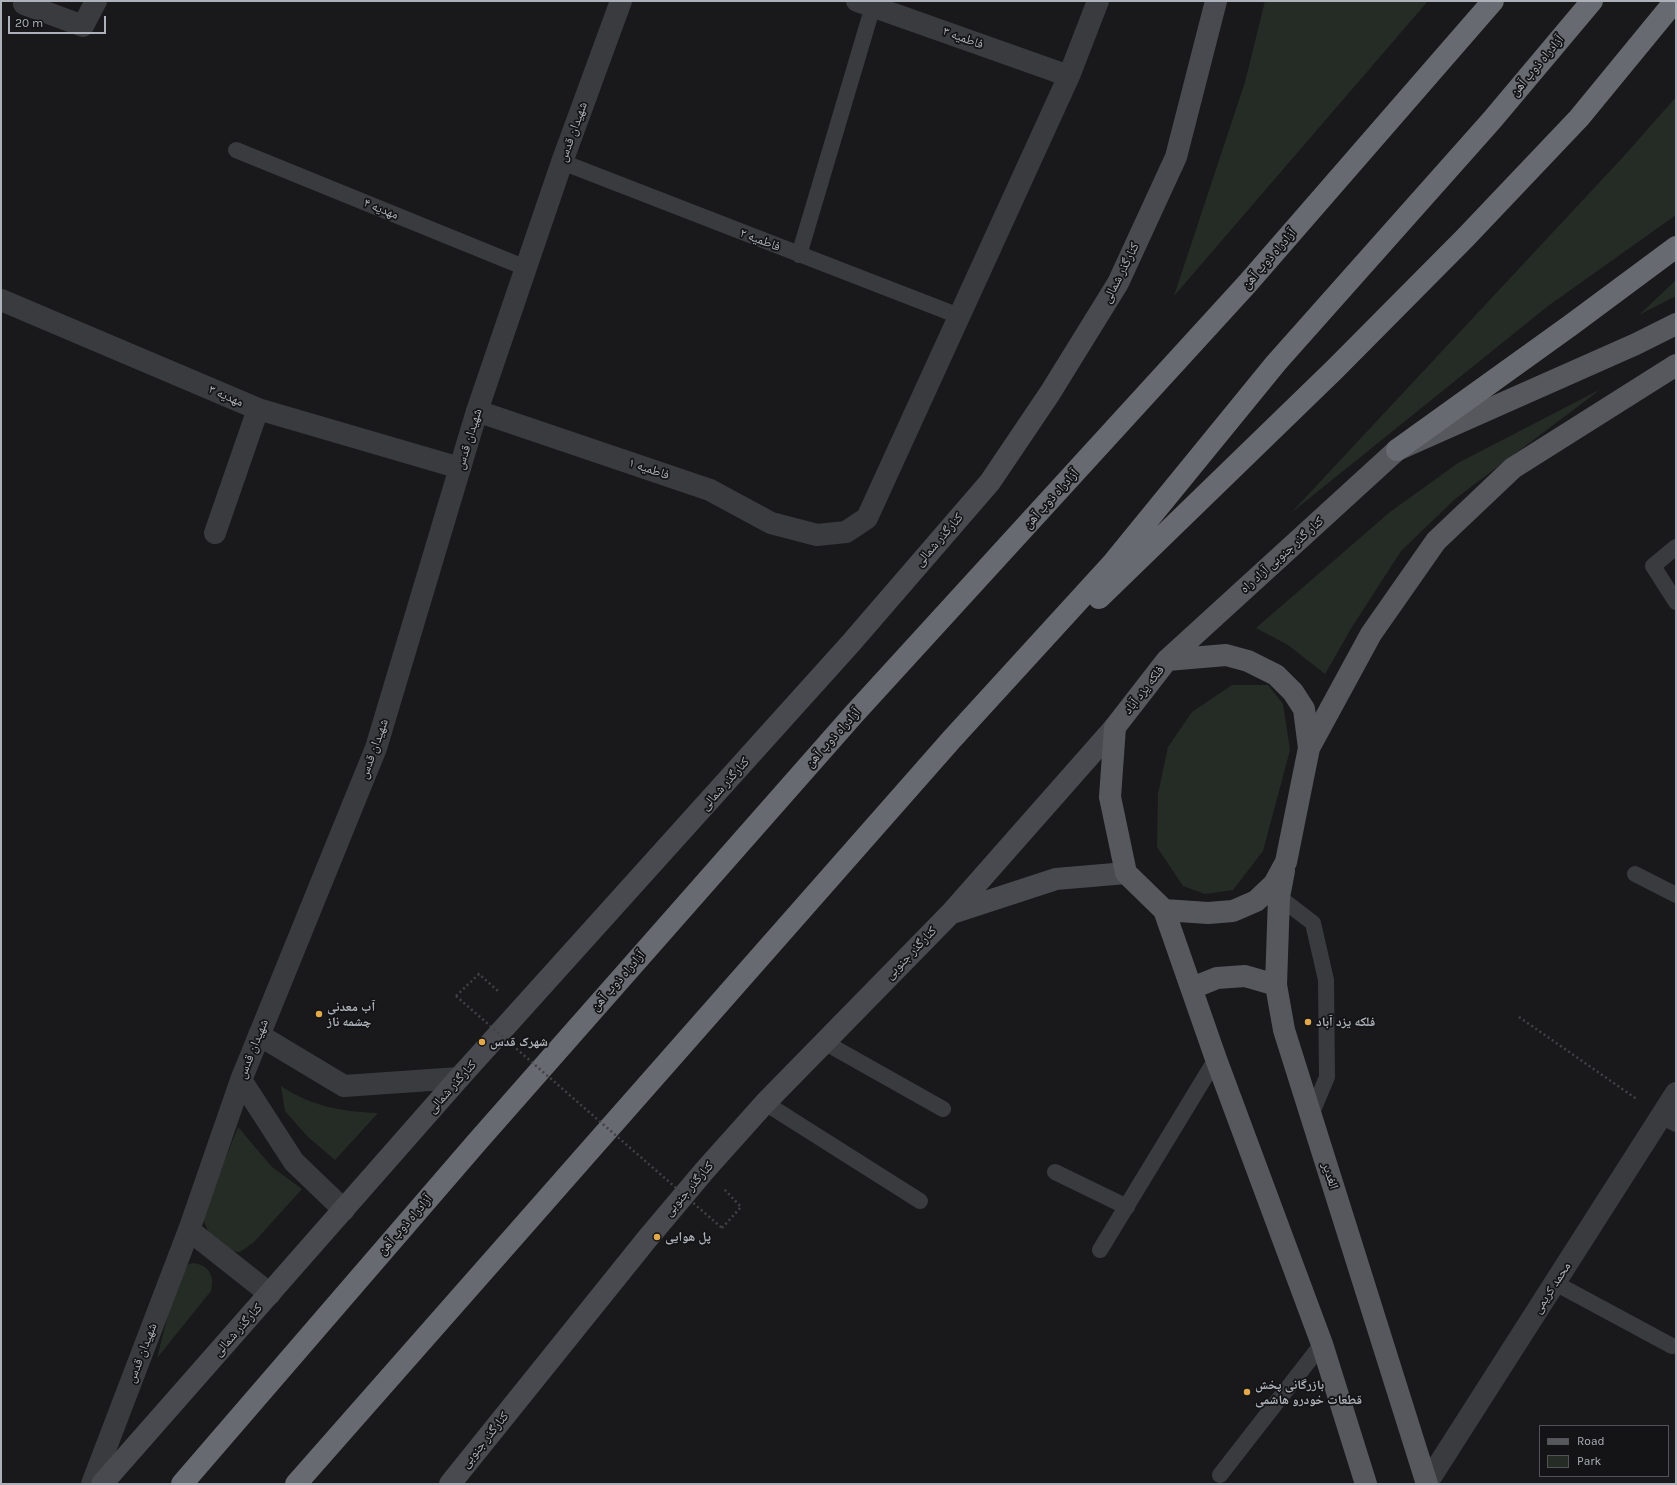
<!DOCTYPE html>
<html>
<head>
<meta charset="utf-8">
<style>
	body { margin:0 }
	#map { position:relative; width:1677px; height:1485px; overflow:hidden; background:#19191b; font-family:Karla,sans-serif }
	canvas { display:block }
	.frame { position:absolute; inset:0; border:2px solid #adb1b9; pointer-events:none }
	.legend { position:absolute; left:1539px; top:1425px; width:130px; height:52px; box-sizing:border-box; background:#141416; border:1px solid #515357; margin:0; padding:5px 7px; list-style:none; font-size:12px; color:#adb1b9 }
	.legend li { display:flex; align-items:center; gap:8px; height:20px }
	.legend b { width:20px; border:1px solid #515357 }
	.scale { position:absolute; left:8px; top:16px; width:98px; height:18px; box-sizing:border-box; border:2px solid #adb1b9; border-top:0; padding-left:5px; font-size:12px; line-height:14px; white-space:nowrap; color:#adb1b9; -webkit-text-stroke:3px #141416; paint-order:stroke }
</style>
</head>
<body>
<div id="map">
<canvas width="1677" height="1485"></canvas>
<div class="frame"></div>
<ul class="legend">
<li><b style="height:5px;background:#57585e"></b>Road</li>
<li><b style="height:11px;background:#252c26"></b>Park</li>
</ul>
<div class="scale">20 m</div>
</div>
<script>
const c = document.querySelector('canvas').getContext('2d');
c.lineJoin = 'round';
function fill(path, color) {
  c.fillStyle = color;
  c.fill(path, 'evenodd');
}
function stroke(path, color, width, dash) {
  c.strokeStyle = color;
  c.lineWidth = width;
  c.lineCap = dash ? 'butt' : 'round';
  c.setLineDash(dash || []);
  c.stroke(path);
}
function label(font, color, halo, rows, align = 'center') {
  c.font = font + ' Karla,"Noto Naskh Arabic",sans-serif';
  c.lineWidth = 3.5;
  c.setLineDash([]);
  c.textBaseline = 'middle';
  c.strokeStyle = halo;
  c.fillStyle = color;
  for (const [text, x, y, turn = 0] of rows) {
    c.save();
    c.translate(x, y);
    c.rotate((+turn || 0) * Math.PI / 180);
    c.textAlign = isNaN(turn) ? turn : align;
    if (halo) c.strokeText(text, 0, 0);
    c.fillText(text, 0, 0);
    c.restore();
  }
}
fill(new Path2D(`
	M 1265,1 L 1428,1 L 1174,296 L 1245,82 Z
	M 1676,97 L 1676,215 L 1548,306 L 1291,513 L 1624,156 Z
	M 1676,280 L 1676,296 L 1639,315 Z
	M 1601,389 L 1455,499 L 1401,551 L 1352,627 L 1325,674 L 1288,645 L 1256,628 L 1390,512 L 1458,463 Z
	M 1232,685 L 1268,685 L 1283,704 L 1290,750 L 1263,851 L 1233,890 L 1205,894 L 1183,886 L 1157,847 L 1158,794 L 1168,747 L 1192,712 Z
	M 281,1086 C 310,1106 343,1112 378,1113 L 335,1160 L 308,1137 L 285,1111 Z
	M 238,1127 L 272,1167 L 302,1189 L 254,1242 L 240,1252 L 227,1251 L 211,1238 L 202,1217 Z
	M 193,1263 C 209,1265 215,1276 211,1291 L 157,1358 L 180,1267 Z`), '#252c26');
stroke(new Path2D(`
	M 456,996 L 479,974 L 498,991
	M 1519,1017 L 1638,1100
	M 722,1228 L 741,1207 L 724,1189`), '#404246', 2.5, [2, 3]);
stroke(new Path2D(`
	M 236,150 L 526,268
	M 562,162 L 959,316
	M 799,255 L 873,6
	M 1676,547 L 1653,566 L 1676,602
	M 1635,874 L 1676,895
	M 1279,897 L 1313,923 L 1326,980 L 1327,1077 L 1311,1115
	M 824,1042 L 943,1109
	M 765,1103 L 920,1201
	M 1661,1116 L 1676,1124
	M 1055,1172 L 1127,1207
	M 1100,1250 L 1216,1059
	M 1555,1283 L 1672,1346
	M 1220,1475 L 1322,1344`), '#3a3b3f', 16);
stroke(new Path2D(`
	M 857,1 L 1069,76
	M 24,4 L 83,26 L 96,1
	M 1,300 L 258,409 L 460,468
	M 477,411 L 710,490 L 771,523 L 817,535 L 846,532 L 867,518 L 1069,76 L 1098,1
	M 215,533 L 258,409
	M 1427,1483 L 1676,1093`), '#3a3b3f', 22);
stroke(new Path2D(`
	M 259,1035 L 344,1086 L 459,1078
	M 241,1080 L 294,1162 L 344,1210
	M 189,1230 L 270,1294
	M 92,1484 L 189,1230 L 241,1080 L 376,748 L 477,411 L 562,162 L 621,1`), '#3a3b3f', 22);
stroke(new Path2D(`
	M 952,913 L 1056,879 L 1126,873
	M 102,1484 L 459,1078 L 851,643 L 990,482 L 1050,393 L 1118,283 L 1176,157 L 1216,1
	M 450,1484 L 647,1239 L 705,1170 L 765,1103 L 951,913 L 1115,727`), '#484a4f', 22);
stroke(new Path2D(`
	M 1167,660 L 1226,655 L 1248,661 L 1276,675 L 1293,692 L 1304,709 L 1309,748 L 1286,862 L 1274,884 L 1256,901 L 1233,911 L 1208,913 L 1164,910 L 1126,873 L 1110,797 L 1115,727 L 1167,660 L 1397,450 L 1636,344 L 1676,324
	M 1309,748 L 1371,634 L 1436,541 L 1513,468 L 1676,365
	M 1284,871 L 1279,897 L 1276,985 L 1284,1030 L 1427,1484
	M 1164,910 L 1216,1059 L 1322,1344 L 1366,1484
	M 1192,988 L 1217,978 L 1245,976 L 1276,985`), '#57585e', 22);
stroke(new Path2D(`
	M 1397,450 L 1571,325 L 1676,247
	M 1099,598 L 1335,369 L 1465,238 L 1579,118 L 1675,1
	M 182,1484 L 477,1142 L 854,714 L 1247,284 L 1493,1
	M 296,1484 L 952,739 L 1112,564 L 1276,363 L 1492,120 L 1592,1`), '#676a70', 22);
stroke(new Path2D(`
	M 456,996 L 722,1228`), '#404246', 2.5, [2, 3]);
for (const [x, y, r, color] of [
	[319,1014,4,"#e1a94b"],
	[1308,1022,4,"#e1a94b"],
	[482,1042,4,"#e1a94b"],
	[657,1237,4,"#e1a94b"],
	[1247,1392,4,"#e1a94b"]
]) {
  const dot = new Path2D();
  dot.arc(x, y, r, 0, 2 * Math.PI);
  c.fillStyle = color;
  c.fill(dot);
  stroke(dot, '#141416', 1.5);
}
label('13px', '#adb1b9', '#141416', [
	["فاطمیه ۳",963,38,20],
	["آزادراه ذوب آهن",1537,66,-50],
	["شهیدان قدس",573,132,-70],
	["مهدیه ۴",381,209,22],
	["فاطمیه ۲",760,240,21],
	["آزادراه ذوب آهن",1269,259,-49],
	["کنارگذر شمالی",1121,273,-63],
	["مهدیه ۳",226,396,23],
	["شهیدان قدس",469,439,-73],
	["فاطمیه ۱",649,469,19],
	["آزادراه ذوب آهن",1051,499,-48],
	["کنارگذر شمالی",939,540,-49],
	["کنار گذر جنوبی آزاد راه",1282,555,-42],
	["فلکه یزد آباد",1144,690,-52],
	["آزادراه ذوب آهن",833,738,-48],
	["شهیدان قدس",374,749,-70],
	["کنارگذر شمالی",725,784,-48],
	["کنارگذر جنوبی",911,953,-46],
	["آزادراه ذوب آهن",618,981,-49],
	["شهیدان قدس",253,1049,-68],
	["کنارگذر شمالی",452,1087,-48],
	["الغدیر",1330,1176,72],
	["کنارگذر جنوبی",689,1189,-49],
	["آزادراه ذوب آهن",405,1225,-49],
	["محمد کریمی",1552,1288,-57],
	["کنارگذر شمالی",238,1330,-48],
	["شهیدان قدس",142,1353,-69],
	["کنارگذر جنوبی",485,1440,-51]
]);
label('bold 13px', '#adb1b9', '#141416', [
	["آب معدنی",327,1007],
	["چشمه ناز",327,1022],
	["فلکه یزد آباد",1316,1022],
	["شهرک قدس",490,1042],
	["پل هوایی",665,1237],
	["بازرگانی پخش",1255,1385],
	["قطعات خودرو هاشمی",1255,1400]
], 'left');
</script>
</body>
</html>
